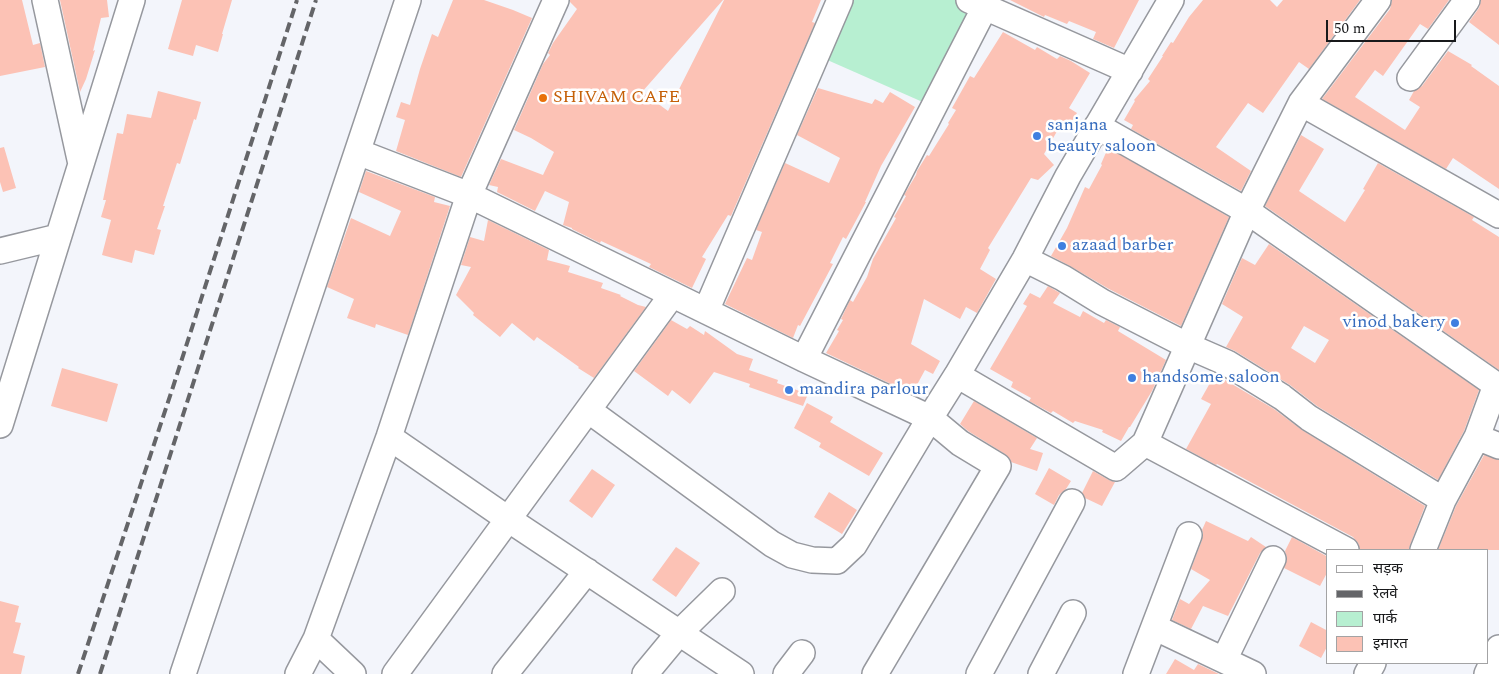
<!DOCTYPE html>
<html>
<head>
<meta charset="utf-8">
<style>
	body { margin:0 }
	#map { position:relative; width:1499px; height:674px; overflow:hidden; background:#f3f5fb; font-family:Spectral,"Noto Sans Devanagari",serif }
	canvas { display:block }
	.legend { position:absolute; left:1326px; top:549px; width:162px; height:115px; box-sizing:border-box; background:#fff; border:1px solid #a3a3a4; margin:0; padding:6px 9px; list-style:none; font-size:15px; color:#18191b }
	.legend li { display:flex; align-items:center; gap:10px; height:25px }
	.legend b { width:25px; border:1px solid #a3a3a4 }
	.scale { position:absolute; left:1326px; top:20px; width:130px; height:22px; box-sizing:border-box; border:2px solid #18191b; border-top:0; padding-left:6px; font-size:15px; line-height:18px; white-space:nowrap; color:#18191b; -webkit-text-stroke:4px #fff; paint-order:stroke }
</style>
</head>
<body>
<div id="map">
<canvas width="1499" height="674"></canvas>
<ul class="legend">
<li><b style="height:6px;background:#fff"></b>सड़क</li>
<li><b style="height:6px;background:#646568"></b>रेलवे</li>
<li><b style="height:14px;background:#b7efd1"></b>पार्क</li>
<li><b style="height:14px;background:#fcc2b5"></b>इमारत</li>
</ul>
<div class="scale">50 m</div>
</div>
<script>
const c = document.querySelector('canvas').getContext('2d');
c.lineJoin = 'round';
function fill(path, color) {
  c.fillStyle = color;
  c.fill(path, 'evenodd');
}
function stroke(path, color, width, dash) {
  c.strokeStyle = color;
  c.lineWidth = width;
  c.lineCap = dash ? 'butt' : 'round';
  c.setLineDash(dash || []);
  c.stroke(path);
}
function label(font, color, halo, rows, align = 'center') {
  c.font = font + ' Spectral,serif';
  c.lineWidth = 5;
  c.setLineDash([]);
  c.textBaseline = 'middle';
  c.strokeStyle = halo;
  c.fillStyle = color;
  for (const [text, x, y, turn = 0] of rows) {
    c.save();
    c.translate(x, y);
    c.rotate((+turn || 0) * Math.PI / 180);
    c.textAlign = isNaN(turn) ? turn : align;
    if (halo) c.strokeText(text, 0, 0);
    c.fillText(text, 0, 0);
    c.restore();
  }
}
fill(new Path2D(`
	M 840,0 L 969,0 L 985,7 L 934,107 L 816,55 Z`), '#b7efd1');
fill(new Path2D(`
	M 0,0 L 22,0 L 33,45 L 40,43 L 45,67 L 0,76 Z
	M 60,0 L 107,0 L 109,17 L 101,18 L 93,51 L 95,50 L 86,79 L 80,92 Z
	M 182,0 L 232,0 L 222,34 L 223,34 L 218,52 L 196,45 L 193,56 L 168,49 Z
	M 453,0 L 484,0 L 513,10 L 532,18 L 461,177 L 396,151 L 405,120 L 396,117 L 401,102 L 410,105 L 420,69 L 432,34 L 438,37 Z
	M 570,0 L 723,0 L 642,92 L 668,111 L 724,0 L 821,0 L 812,22 L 815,23 L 731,216 L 728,215 L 702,257 L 706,259 L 692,288 L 649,267 L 651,264 L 601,241 L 600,243 L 572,229 L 572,228 L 563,225 L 569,202 L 545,191 L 535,211 L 497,192 L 498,187 L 489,185 L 501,159 L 543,175 L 554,152 L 531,138 L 514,130 L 543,64 L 550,55 L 548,53 L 553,43 L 577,9 L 570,2 Z
	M 1010,0 L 1139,0 L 1114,48 L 1093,39 L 1096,32 L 1069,21 L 1067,24 L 1045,15 L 1044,17 Z
	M 1203,0 L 1270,0 L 1277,7 L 1283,0 L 1360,0 L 1309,69 L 1299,62 L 1263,113 L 1248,103 L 1216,147 L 1251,171 L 1241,191 L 1131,129 L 1133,125 L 1124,120 L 1135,101 L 1134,100 L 1150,81 L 1148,79 L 1163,56 L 1162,56 L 1171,42 L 1173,43 L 1189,17 Z
	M 1392,0 L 1449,0 L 1428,29 L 1420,24 L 1383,76 L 1375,70 L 1355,97 L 1405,130 L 1420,107 L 1409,100 L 1414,91 L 1422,86 L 1448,51 L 1472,65 L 1471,66 L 1499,86 L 1499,189 L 1453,158 L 1446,169 L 1322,99 L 1390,9 Z
	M 1481,0 L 1499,0 L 1499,45 L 1469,22 L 1479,8 Z
	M 1003,32 L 1035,50 L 1037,47 L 1057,59 L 1060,56 L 1071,61 L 1090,73 L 1069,108 L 1077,113 L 1066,130 L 1060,126 L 1044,154 L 1054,165 L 1038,180 L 1031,178 L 988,248 L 990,250 L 980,269 L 996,279 L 977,313 L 966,307 L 960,319 L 924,299 L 911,344 L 940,361 L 933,374 L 925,370 L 912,394 L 826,353 L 839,331 L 837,330 L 843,320 L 841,319 L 850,300 L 853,302 L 867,277 L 873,259 L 896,218 L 894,217 L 906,196 L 904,195 L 916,175 L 917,171 L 927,155 L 929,156 L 949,124 L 948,123 L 956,110 L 952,108 L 970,76 L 974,78 Z
	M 818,88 L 872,104 L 875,99 L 883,103 L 890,92 L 915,107 L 881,166 L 865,202 L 866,202 L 852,228 L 846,239 L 843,237 L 830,263 L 833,264 L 800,326 L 798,325 L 793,338 L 725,304 L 747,258 L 752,260 L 762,232 L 756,230 L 785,163 L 829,183 L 840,158 L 797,135 Z
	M 158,91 L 201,102 L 196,120 L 194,119 L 180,164 L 177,163 L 163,206 L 165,206 L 157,229 L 161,230 L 154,255 L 135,250 L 132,263 L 102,255 L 111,220 L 101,217 L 106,200 L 103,200 L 117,133 L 123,134 L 127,114 L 151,118 Z
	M 1301,135 L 1324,149 L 1299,191 L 1345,222 L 1365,190 L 1363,189 L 1378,163 L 1474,217 L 1472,220 L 1499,237 L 1499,370 L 1265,206 Z
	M 4,147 L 16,188 L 3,192 L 0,182 L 0,148 Z
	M 1108,148 L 1229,217 L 1181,326 L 1109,289 L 1070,266 L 1051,256 L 1067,228 L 1085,187 L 1089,189 L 1102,165 L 1101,164 Z
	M 366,171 L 435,197 L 434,202 L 450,206 L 408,335 L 376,324 L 375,328 L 347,318 L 354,299 L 327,287 L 351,218 L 390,236 L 401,211 L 359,192 Z
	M 488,220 L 549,250 L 547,260 L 570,266 L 568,272 L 603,283 L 601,288 L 621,295 L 620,296 L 638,305 L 646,307 L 594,378 L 578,368 L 579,367 L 537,337 L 534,341 L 512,323 L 500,337 L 473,315 L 474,313 L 456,295 L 471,267 L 461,265 L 470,237 L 484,241 Z
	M 1269,244 L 1479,390 L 1464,431 L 1438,480 L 1317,406 L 1290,385 L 1235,351 L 1226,347 L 1243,317 L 1222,304 L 1242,258 L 1255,265 ZM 1304,326 L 1329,340 L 1315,363 L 1291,348 Z
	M 1048,286 L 1060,293 L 1053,303 L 1080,317 L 1083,311 L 1104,323 L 1106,320 L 1120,327 L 1118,331 L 1166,360 L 1152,391 L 1130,427 L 1129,427 L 1121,441 L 1102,432 L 1103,430 L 1075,421 L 1073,423 L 1053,411 L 1051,413 L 1029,401 L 1031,398 L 1011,387 L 1013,382 L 990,369 L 1027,306 L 1023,304 L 1030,293 L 1040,298 Z
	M 671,320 L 687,329 L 690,326 L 704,335 L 705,331 L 737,354 L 753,359 L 749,370 L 778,380 L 777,383 L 808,394 L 803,406 L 749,387 L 750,384 L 714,372 L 690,404 L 672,390 L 668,396 L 634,371 Z
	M 62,368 L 118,384 L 107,422 L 51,406 Z
	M 1215,374 L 1274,409 L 1302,430 L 1425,506 L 1410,545 L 1409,550 L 1360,550 L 1358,543 L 1353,537 L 1217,464 L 1216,465 L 1186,449 L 1211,404 L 1201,399 Z
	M 974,401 L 1037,438 L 1030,449 L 1043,453 L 1037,471 L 1011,462 L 1010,459 L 1005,454 L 968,431 L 960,424 Z
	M 807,403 L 833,417 L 830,422 L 883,453 L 869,476 L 819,447 L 821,443 L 794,428 Z
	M 1484,455 L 1499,460 L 1499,550 L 1438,550 L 1456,506 Z
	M 1049,468 L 1071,481 L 1066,489 L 1059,495 L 1054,505 L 1035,494 Z
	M 592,469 L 615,485 L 592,518 L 569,501 Z
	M 1093,471 L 1109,480 L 1115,482 L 1102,506 L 1085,498 L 1082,493 Z
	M 829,492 L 857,510 L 842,534 L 814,517 Z
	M 1206,521 L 1248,541 L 1251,537 L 1266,547 L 1260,553 L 1228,616 L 1203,606 L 1191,629 L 1172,620 L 1180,599 L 1189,604 L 1210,580 L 1191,569 L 1202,540 L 1203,533 L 1202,530 Z
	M 1292,537 L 1328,557 L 1328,571 L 1320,586 L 1284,568 L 1287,558 L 1285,551 Z
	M 676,547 L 700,563 L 676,597 L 652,580 Z
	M 0,601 L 19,606 L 15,622 L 21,623 L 13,653 L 25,656 L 21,674 L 0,674 Z
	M 1311,622 L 1328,631 L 1328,645 L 1321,658 L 1299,646 Z
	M 1175,659 L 1194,670 L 1198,664 L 1219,674 L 1166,674 Z`), '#fcc2b5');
const minor = new Path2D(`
	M 45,0 L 81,164
	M 969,0 L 1130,71
	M 1410,78 L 1467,0
	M 1301,103 L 1499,215
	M 1097,126 L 1247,211 L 1496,385 L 1477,437 L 1443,500 L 1423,550
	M 358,152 L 469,195 L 804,359 L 930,418 L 960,443 L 998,466 L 875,674
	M 0,251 L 58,237
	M 1025,259 L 1063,278 L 1102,302 L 1188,346 L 1227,363 L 1282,397 L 1309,418 L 1443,500
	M 706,311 L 840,0
	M 804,359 L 985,7
	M 957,375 L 1116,468 L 1145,443 L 1247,211 L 1301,103 L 1378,0
	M 588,410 L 772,544 L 792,555 L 812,560 L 837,561 L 854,545 L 930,418 L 957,375 L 1025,259 L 1068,176 L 1171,0
	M 0,425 L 132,0
	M 389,437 L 508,519 L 741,674
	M 1477,437 L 1499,446
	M 1145,443 L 1346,550
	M 1154,627 L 1253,674
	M 316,639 L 353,674
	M 1224,660 L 1273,559
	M 183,674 L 408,0
	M 298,674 L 316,639 L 389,437 L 469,195 L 556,0
	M 395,674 L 672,295
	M 505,674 L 587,571
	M 645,674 L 679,633 L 722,591
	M 786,674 L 802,653
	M 979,674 L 1072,502
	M 1041,674 L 1073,613
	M 1136,674 L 1189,535
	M 1367,674 L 1373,663
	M 1487,674 L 1499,648`);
stroke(minor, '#96989e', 28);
stroke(minor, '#fff', 25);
stroke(new Path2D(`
	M 78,674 L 173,387 L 297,0
	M 100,674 L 316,0`), '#646568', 4, [10, 5]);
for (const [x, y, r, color] of [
	[543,98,5,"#e8710a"],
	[1037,136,5,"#3f7fe0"],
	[1062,246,5,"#3f7fe0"],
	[1455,323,5,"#3f7fe0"],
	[1132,378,5,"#3f7fe0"],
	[789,390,5,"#3f7fe0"]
]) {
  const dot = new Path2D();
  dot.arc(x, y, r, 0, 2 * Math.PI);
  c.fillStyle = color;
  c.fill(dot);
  stroke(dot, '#fff', 2);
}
label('18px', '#c56008', '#fff', [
	["SHIVAM CAFE",553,98]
], 'left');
label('18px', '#366cbe', '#fff', [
	["sanjana",1047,126],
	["beauty saloon",1047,147],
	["azaad barber",1072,246],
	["vinod bakery",1445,323,"right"],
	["handsome saloon",1142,378],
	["mandira parlour",799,390]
], 'left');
</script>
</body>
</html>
